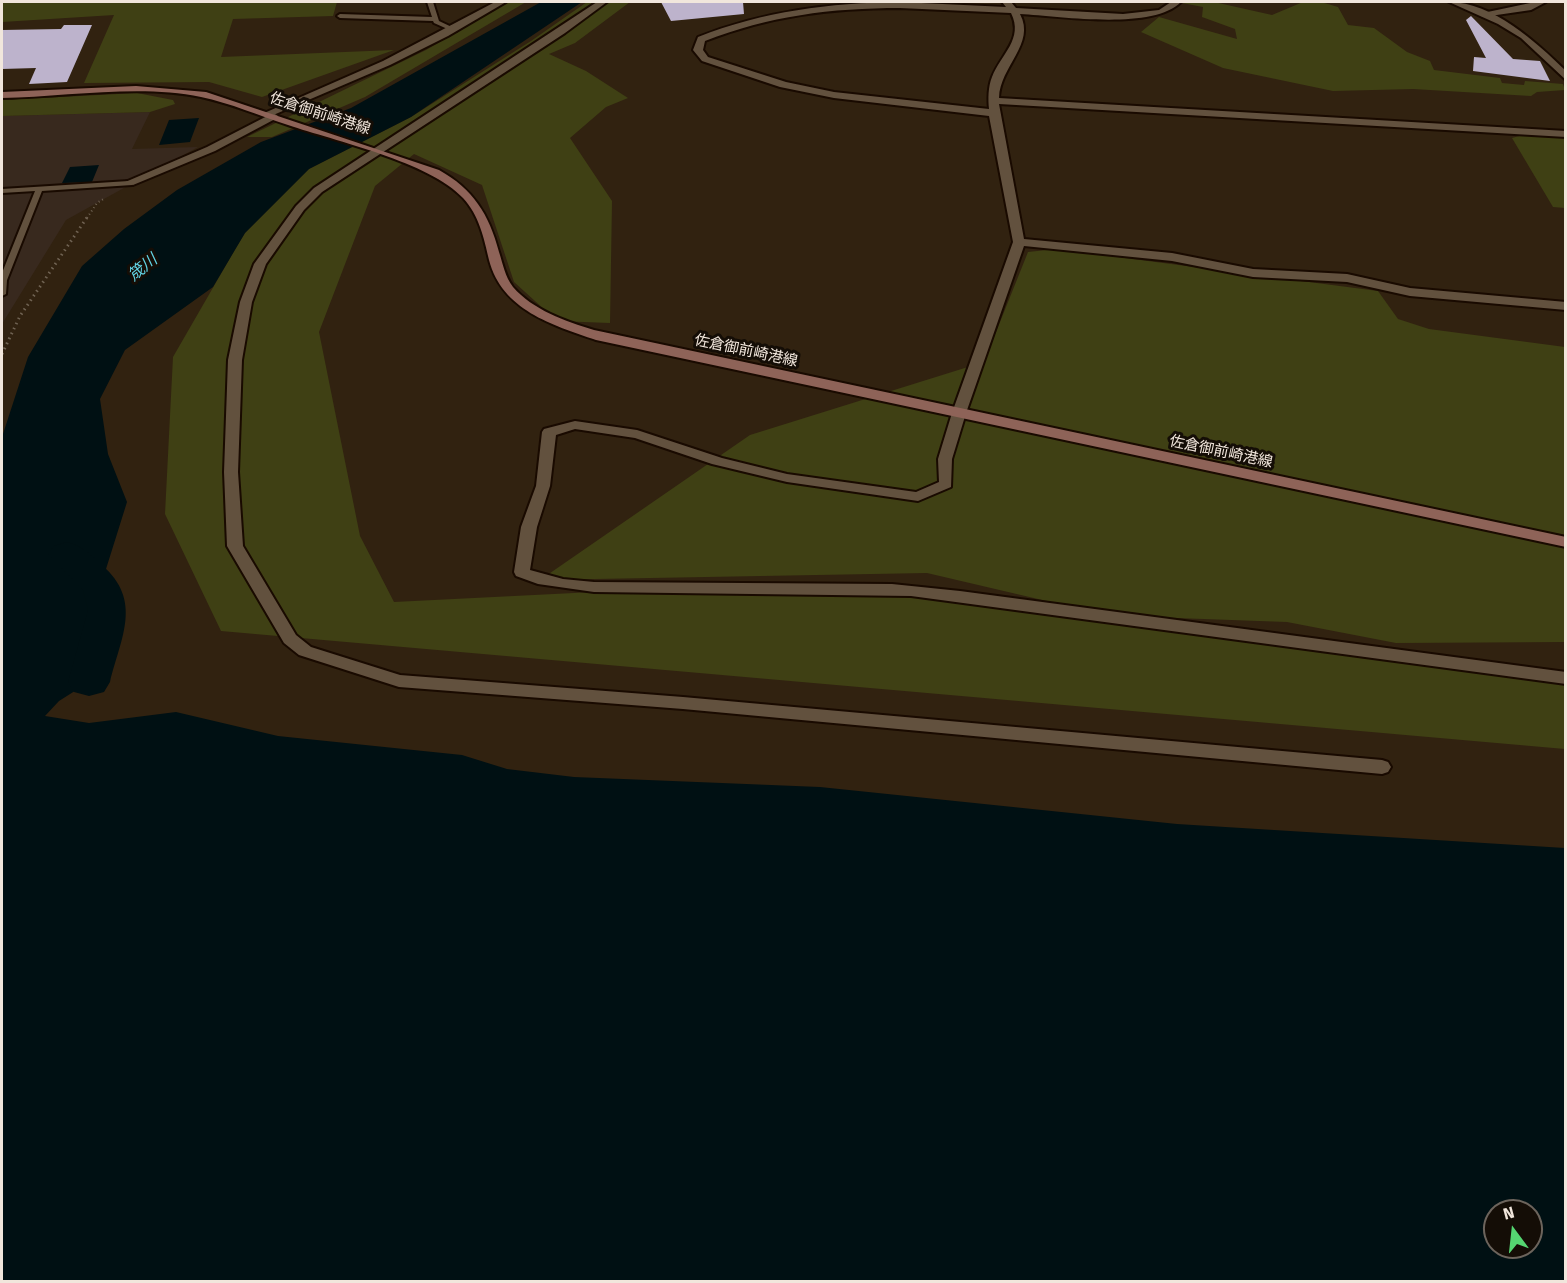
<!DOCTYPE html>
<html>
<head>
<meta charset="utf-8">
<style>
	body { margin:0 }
	#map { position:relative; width:1567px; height:1283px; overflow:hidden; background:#312210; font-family:"Fira Sans",sans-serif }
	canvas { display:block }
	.frame { position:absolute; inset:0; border:3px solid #f1e6dc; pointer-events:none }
	.north { position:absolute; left:1483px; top:1199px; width:60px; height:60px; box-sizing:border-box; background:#140d06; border:2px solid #6c645c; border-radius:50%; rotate:345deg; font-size:16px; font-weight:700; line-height:24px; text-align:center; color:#f1e6dc }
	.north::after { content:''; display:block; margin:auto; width:21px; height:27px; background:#55d671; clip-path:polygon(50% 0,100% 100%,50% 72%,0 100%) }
</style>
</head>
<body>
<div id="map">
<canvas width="1567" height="1283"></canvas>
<div class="frame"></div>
<div class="north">N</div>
</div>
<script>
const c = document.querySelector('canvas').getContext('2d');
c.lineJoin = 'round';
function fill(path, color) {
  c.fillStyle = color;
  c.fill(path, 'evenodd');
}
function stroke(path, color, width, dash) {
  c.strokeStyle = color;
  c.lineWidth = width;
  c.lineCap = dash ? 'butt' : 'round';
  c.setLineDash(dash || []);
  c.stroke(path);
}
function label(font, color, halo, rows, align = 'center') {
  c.font = font + ' "Fira Sans","Noto Sans JP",sans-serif';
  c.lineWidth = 6;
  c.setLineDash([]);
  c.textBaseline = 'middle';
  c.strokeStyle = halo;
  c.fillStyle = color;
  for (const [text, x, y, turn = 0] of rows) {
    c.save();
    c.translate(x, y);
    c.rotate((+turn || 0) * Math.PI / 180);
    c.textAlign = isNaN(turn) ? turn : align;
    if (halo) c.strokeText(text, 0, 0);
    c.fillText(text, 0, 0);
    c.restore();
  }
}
fill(new Path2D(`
	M 150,112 L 132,149 L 198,147 L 66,220 L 2,324 L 2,116 Z`), '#38291e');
fill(new Path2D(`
	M 2,2 L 337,2 L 333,16 L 233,19 L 221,57 L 394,50 L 262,97 L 209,82 L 84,83 L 114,15 L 2,22 Z
	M 509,2 L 526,2 L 365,97 L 272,137 L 247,137 L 426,50 Z
	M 587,2 L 630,2 L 575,43 L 549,54 L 586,71 L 628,98 L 606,107 L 570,138 L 612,201 L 610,323 L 557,321 L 514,282 L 482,185 L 414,154 L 375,186 L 319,332 L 360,536 L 394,602 L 614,591 L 903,589 L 1102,614 L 927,573 L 540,580 L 750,435 L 984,362 L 1028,252 L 1056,249 L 1378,291 L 1398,319 L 1429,329 L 1565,347 L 1565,642 L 1396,643 L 1287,622 L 1120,616 L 1565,677 L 1565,749 L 221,631 L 165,514 L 173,357 L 237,246 L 245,233 L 309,169 L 411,117 L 531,41 Z
	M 1184,2 L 1214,2 L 1272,15 L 1303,2 L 1321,2 L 1338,7 L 1348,25 L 1374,28 L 1407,52 L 1430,61 L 1434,70 L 1500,78 L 1502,83 L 1524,85 L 1525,81 L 1563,84 L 1565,90 L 1537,92 L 1531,96 L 1413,89 L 1333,91 L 1223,68 L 1141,32 L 1159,17 L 1237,39 L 1235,29 L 1202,17 L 1203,7 L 1182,3 Z
	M 137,93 L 173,100 L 175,104 L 150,112 L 2,116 L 2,100 Z
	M 1523,135 L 1565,137 L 1565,208 L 1553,207 L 1512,138 Z`), '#3f4014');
fill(new Path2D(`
	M 541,2 L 582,2 L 411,117 L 309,169 L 245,233 L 213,287 L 125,350 L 100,399 L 108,454 L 127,502 L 101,585 L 108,610 L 89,682 L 59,701 L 45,716 L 89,723 L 176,712 L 278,736 L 462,755 L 507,769 L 574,777 L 820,787 L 1177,824 L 1565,848 L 1565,1281 L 2,1282 L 2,437 L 28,357 L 82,266 L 124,229 L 177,190 L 261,142 L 351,108 ZM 1495,1211 L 1531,1211 L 1531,1247 L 1495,1247 Z
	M 199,118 L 190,142 L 159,145 L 169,120 Z
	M 99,165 L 92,182 L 62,183 L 70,167 Z`), '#001013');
fill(new Path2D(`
	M 67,542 C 82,546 90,554 102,565 C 143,601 121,637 110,682 L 104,692 L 89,696 L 74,692 L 68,682 L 88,610 L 83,590 L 48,554 L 54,546 Z`), '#001013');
fill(new Path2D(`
	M 661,2 L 743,2 L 744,14 L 671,21 Z
	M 1471,16 L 1513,59 L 1540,61 L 1550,81 L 1473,71 L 1474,57 L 1486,58 L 1466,20 Z
	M 64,25 L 92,25 L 67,82 L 29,84 L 36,68 L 2,69 L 2,30 L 61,29 Z`), '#bdb3cc');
const service = new Path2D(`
	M 427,2 L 433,2 L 439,21 L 456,29 L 456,31 L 452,31 L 434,23 L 433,21 L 340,18 L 337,16 L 340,14 L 432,17 Z
	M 129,181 L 132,181 L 132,185 L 42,191 L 7,280 L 6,294 L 2,296 L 2,273 L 35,191 L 2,193 L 2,189 Z`);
const minor = new Path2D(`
	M 597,2 L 607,2 L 565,33 L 322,192 L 304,210 L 266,264 L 252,302 L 242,360 L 238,472 L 243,546 L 296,635 L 311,647 L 400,675 L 683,697 L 1382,760 L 1388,762 L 1391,767 L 1388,772 L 1382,774 L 683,709 L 399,687 L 299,655 L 284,643 L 227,546 L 224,472 L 228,360 L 240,302 L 254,264 L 296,206 L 314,188 Z
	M 900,2 L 1006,7 L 1002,2 L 1011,2 L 1016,8 L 1123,14 L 1159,10 L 1171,2 L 1181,2 C 1152,31 1060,16 1020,14 C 1036,44 1000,66 999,98 L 1566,131 L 1566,137 L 999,104 L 1024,239 L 1172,253 L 1253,269 L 1347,274 L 1410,288 L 1566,302 L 1566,310 L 1410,296 L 1347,282 L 1253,277 L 1172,261 L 1024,246 L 966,413 L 952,459 L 951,487 L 918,501 L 787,482 L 712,464 L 635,438 L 575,429 L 556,435 L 550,486 L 537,527 L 530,570 L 563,579 L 594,582 L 892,584 L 960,591 L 1566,672 L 1566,684 L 911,596 L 594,592 L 538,584 L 516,576 L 514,572 L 521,527 L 536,486 L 542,432 L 544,429 L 575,421 L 637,430 L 722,458 L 787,474 L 916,492 L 939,482 L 938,459 L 952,413 L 1013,242 L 989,116 L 834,98 L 780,87 L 702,61 L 693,50 L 698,37 C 764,11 829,3 900,2 ZM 900,8 L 1011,13 C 1024,39 1001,54 992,77 C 988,87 988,99 989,109 L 834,92 L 786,82 L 708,57 L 703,50 L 705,41 C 769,16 831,8 900,8 Z
	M 1535,2 L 1546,2 L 1531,10 L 1483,17 L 1478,14 Z
	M 273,113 L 278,116 L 277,118 L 215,151 L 133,185 L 123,183 L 207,147 Z`);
const tertiary = new Path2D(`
	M 495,2 L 506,2 L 448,36 L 390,65 L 271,116 L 262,114 L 383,61 Z
	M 1449,2 C 1493,2 1536,42 1566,71 L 1566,80 L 1521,38 L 1498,24 Z`);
const secondary = new Path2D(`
	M 136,86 L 206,92 L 439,170 C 473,189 489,214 499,252 C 503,264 505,277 513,287 C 533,310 565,321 594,330 L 1566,537 L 1566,547 L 596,340 C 552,325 502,310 489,260 C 484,238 479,215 463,198 C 430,162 335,141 288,125 C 260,116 230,103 201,97 C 140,84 64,97 2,98 L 2,92 Z`);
stroke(service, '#190a00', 4);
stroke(minor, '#190a00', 4);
stroke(tertiary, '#190a00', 4);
stroke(secondary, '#190a00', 4);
stroke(new Path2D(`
	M 87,218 L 97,203 L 105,198`), '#706353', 2, [1, 3]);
stroke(new Path2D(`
	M 2,354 L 20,316 L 88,216`), '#706353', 3, [1.5, 4]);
fill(service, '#62513e');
fill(minor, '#62513e');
fill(tertiary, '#62513e');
fill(secondary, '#8e6358');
label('15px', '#f1e6dc', '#140d06', [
	["佐倉御前崎港線",320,114,18],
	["佐倉御前崎港線",746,351,12],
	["佐倉御前崎港線",1221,452,12]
]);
label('italic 16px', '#62d4e5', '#140d06', [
	["筬川",143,268,-39]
]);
</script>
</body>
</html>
